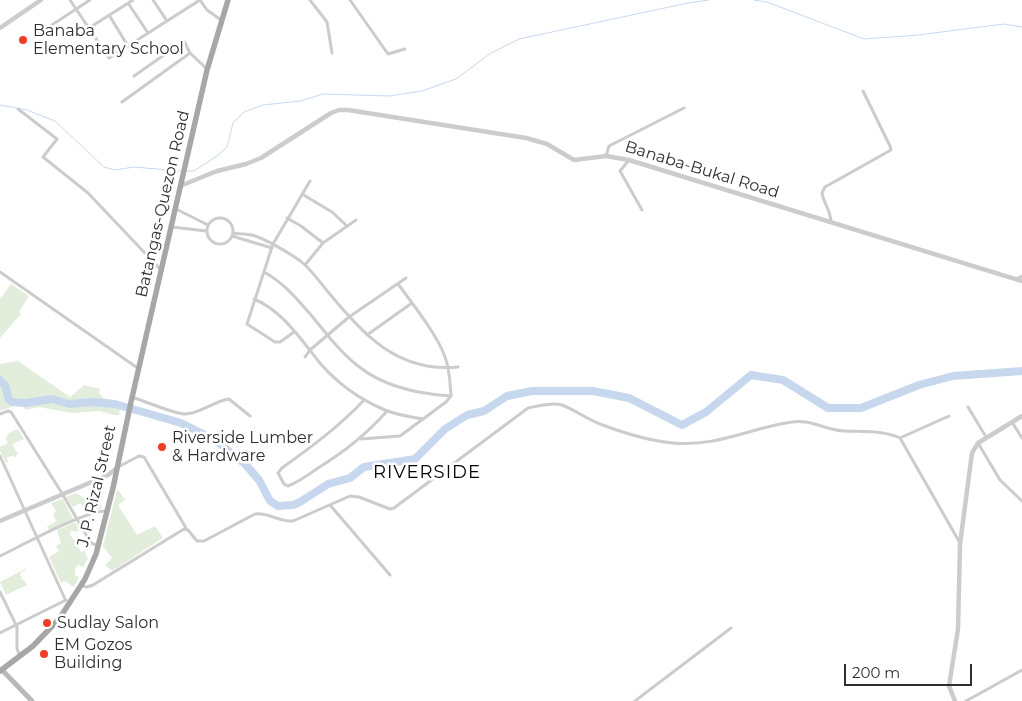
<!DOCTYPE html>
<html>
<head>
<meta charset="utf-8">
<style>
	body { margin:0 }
	#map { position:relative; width:1022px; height:701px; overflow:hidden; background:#fff; font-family:Montserrat,sans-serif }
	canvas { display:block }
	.scale { position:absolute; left:844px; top:664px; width:128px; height:22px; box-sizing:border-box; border:2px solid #2f2f2f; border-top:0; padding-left:6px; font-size:15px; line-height:18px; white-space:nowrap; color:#2f2f2f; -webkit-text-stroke:4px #fff; paint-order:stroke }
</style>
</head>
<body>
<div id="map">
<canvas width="1022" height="701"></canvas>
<div class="scale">200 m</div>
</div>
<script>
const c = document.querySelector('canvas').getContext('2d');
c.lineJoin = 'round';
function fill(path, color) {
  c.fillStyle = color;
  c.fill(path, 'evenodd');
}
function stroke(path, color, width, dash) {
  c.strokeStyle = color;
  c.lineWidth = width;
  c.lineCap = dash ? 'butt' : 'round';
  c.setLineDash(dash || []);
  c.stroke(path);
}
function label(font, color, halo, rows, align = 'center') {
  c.font = font + ' Montserrat,sans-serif';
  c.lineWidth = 5;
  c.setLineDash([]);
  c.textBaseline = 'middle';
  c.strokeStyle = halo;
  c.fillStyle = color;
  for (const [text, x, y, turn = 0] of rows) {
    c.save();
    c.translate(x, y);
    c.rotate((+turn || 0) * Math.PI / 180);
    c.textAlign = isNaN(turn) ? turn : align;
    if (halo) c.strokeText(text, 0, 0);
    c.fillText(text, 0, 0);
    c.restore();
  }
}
fill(new Path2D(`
	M 11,284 L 29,296 L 19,312 L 21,314 L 0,338 L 0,299 Z
	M 18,361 L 70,397 L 84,385 L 100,389 L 99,393 L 103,398 L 121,402 L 119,415 L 114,415 L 100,411 L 72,413 L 39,407 L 26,410 L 20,404 L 0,411 L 0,364 Z
	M 18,429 L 24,439 L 12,444 L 18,454 L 16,455 L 16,457 L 11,456 L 7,458 L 8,462 L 6,463 L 0,451 L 0,447 L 8,443 L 5,437 L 8,436 L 7,434 Z
	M 117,490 L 119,491 L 125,500 L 118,505 L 137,535 L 155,526 L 163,538 L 112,571 L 105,565 L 112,558 L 103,546 Z
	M 76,493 L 90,502 L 92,500 L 101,504 L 102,508 L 88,513 L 80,503 L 73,507 L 66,497 Z
	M 63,499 L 73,519 L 49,530 L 47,527 L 56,521 L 53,514 L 56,511 L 51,503 Z
	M 73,523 L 76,523 L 80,530 L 76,532 L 71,531 L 70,534 L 81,552 L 85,551 L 86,554 L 85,555 L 88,558 L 83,567 L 78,565 L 75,569 L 75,575 L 79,577 L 74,587 L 65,581 L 61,583 L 49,557 L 59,551 L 56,546 L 61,543 L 57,530 Z
	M 25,569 L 26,570 L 20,573 L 22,580 L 24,580 L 27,585 L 6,595 L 0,582 Z`), '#e2eddc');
stroke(new Path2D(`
	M 754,0 L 767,2 L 864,39 L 918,35 L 1004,24 L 1022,27
	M 0,105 L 27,110 L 55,121 L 104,167 L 115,170 L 134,167 L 180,171
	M 187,171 L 194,171 L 217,156 L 227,147 L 233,123 L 244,112 L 263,105 L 300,101 L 323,94 L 389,96 L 422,91 L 456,79 L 491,53 L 519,39 L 688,3 L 709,0`), '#c7d8ee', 1);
stroke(new Path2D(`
	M 0,380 L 5,385 L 9,400 L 12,402 L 25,403 L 52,399 L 69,404 L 91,402 L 115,404 L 181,423 L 215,440 L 245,464 L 259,480 L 270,501 L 278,506 L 293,505 L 300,502 L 328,484 L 350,478 L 364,467 L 415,459 L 445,429 L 467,415 L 484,411 L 507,396 L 532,391 L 593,391 L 629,398 L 682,425 L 706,412 L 751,375 L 783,380 L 828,408 L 861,408 L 919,385 L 953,376 L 1022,371`), '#c7d8ee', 8);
stroke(new Path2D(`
	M 70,0 L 109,58 L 200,0
	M 153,0 L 167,21
	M 200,0 L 207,10 L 221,20
	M 310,0 L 327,22 L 332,53
	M 350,0 L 388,54 L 405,49
	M 128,3 L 148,33
	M 109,15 L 128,46
	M 89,28 L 133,0
	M 38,34 L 90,0
	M 134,76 L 184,41 L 190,53 L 207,69
	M 122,102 L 190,53
	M 18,109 L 57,139 L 43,157 L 88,193 L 161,270
	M 606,156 L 609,146 L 684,108
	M 629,160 L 620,171 L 642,210
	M 302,194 L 332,212 L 347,226
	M 176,209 L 208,225
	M207 231a13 13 0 1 1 26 0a13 13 0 1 1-26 0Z
	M 287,218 L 301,226 L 323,243
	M 831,222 C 831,211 824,204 822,193 L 825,187 L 891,150 L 890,146 L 863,91
	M 172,227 L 206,231
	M 233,233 C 239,234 246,234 252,235 C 264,238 295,256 304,264 C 314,273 321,284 329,293 C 364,335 398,373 458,367
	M 232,236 L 272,248
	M 305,265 L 323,243 L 356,220
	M 0,272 L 139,369
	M 264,272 C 284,283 296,298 311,315 C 326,333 340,352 358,366 C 384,387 419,394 451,396
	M 1016,279 L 1022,276
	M 254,299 C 283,311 301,340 320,363 C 337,383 361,400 385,410 C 397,415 411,417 423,419
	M 294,332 L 280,342 L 275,342 L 247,324 L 273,244 L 310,181
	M 367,335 L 412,303
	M 305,357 L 310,350 L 349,317 L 406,278
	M 132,397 C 144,401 175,414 185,414 C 200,414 214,401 229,399 L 250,416
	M 364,400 C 340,426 311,447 282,468 L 278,473 L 284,484 L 288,486 C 299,482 308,475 318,468 C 344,452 367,434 387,411
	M 968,407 L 986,437
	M 0,414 L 8,411 L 11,412 L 63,495 L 91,543 L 99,546
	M 1012,422 L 1022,438
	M 900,438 L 949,416
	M 361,439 L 400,436 L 446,402 L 451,396 C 450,383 450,370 445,357 C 438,336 412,303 398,284
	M 978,443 L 1000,480 L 1022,501
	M 0,456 L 65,599
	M 118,467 L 139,456 L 144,457 L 186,528
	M 330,505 L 390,575
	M 0,556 C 21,546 88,509 107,511
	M 81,586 L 87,587 L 93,585 L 184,529 L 188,530 L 197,541 L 204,541 L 255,514 C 268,512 279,522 293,521 L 350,496 L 359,497 L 390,509 L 394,508 L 528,408 C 539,406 552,402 562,405 C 575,410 587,419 600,424 C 621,432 651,441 673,443 C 718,447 749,428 792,422 C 810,419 826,430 844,431 C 863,432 883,430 900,438 L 960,543
	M 0,592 L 17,627 L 17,649 L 20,656
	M 0,633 L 66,600
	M 635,701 L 731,628
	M 966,701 L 1022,670`), '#ccc', 3);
stroke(new Path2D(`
	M 0,28 L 41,0
	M 180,186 L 217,171 L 246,164 L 261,158 L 331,113 L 339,110 L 348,110 L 526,138 L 547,144 L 574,160 L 606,156 L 629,160 L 1022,281
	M 0,521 L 108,475 L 117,468
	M 955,701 L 949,686 L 958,629 L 960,544 L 972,453 L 978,443 L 1022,416`), '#ccc', 4.5);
stroke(new Path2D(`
	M 2,670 L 32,701`), '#b9b9b9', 5);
stroke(new Path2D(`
	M 0,671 L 33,646 L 59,619 L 85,579 L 96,554 L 113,488 L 131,402 L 207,70 L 228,0`), '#a7a7a7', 5.5);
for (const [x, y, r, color] of [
	[23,40,5,"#ef3e28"],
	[162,447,5,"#ef3e28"],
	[47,623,5,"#ef3e28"],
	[44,654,5,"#ef3e28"]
]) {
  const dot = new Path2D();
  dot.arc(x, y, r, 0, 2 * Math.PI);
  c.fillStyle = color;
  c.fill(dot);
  stroke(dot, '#fff', 2);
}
label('16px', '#2f2f2f', '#fff', [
	["Banaba",33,31],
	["Elementary School",33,49],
	["Riverside Lumber",172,438],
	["& Hardware",172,456],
	["Sudlay Salon",57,623],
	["EM Gozos",54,645],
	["Building",54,663]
], 'left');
label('16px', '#2f2f2f', '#fff', [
	["Banaba-Bukal Road",702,170,17],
	["Batangas-Quezon Road",163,204,-77],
	["J. P. Rizal Street",97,486,-77]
]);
c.letterSpacing = '1px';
label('18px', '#000', '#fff', [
	["RIVERSIDE",427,473]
]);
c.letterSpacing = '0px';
</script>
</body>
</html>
